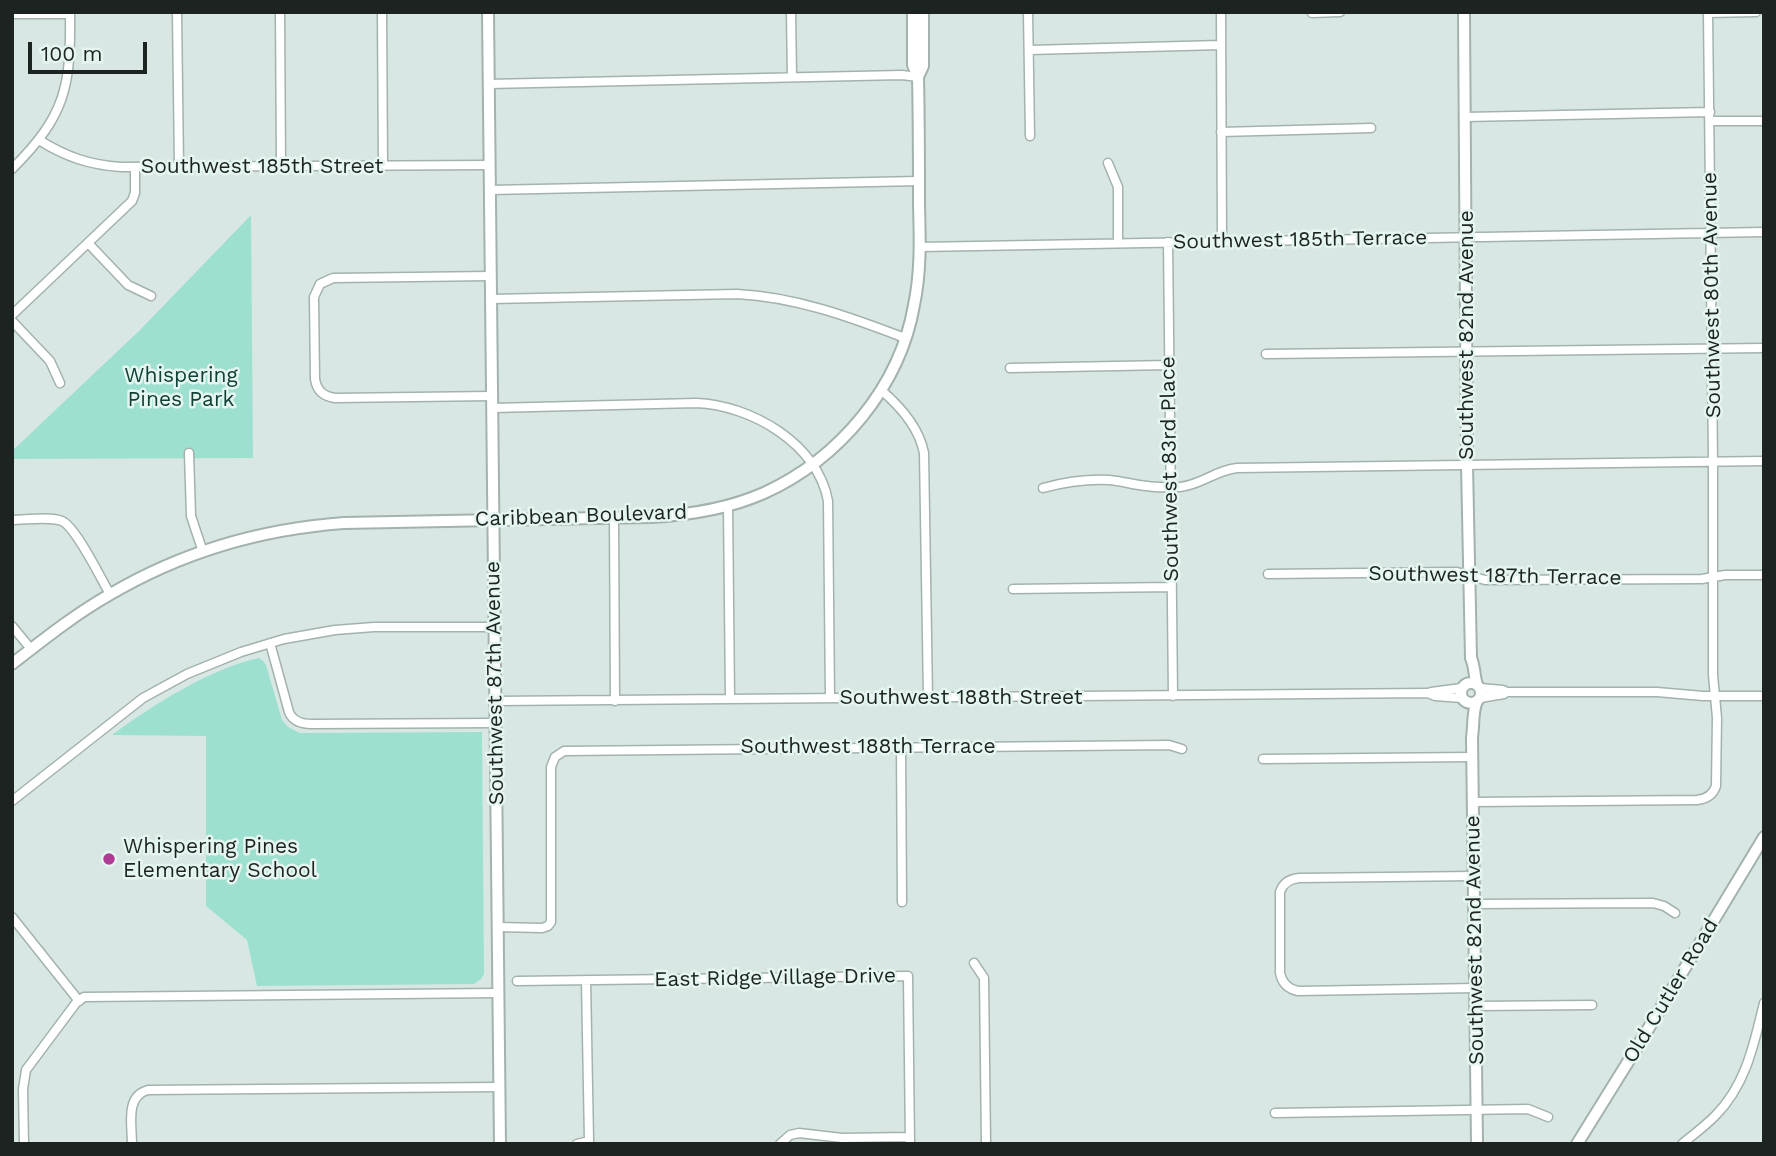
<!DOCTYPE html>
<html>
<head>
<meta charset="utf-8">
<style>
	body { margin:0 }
	#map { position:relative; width:1776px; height:1156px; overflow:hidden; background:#d8e7e3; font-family:"Work Sans",sans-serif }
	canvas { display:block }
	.frame { position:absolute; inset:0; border:14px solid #1d2321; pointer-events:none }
	.scale { position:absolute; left:28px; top:42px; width:119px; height:32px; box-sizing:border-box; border:4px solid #1d2321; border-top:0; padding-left:9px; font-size:21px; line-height:24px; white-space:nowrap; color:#1d2321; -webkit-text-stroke:5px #e5f5f0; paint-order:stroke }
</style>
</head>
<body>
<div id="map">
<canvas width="1776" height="1156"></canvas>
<div class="frame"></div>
<div class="scale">100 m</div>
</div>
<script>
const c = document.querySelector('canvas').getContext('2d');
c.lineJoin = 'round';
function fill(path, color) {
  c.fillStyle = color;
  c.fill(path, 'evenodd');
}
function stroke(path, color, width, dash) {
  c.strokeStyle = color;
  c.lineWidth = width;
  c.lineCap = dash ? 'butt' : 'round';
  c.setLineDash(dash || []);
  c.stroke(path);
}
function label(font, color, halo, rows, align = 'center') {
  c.font = font + ' "Work Sans",sans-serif';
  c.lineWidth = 5;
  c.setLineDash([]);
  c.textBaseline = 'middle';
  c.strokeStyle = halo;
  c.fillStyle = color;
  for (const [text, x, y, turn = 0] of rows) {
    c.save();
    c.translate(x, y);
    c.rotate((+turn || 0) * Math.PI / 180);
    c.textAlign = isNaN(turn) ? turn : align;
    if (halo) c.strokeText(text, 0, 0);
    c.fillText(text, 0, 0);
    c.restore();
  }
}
fill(new Path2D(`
	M 251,215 L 253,458 L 12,459 L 12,451 L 140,330 Z
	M 259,658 L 264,662 L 266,665 L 282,720 L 288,727 L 300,733 L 482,732 L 484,974 L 481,979 L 474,984 L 257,986 L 247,940 L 206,906 L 206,736 L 112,735 C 151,706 211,668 259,658 Z`), '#9ee0d0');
const street = new Path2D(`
	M 177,12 L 179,167
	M 280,12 L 281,166
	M 382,12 L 383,166
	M 791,12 L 792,77
	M 1028,12 L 1030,136
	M 1221,12 L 1222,242
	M 1312,13 L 1340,12
	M 1708,13 L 1756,12
	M 12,14 L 70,14
	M 1029,50 L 1221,45
	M 489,84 L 902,75 L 918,77
	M 1465,117 L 1710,112
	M 1710,121 L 1764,121
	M 1221,132 L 1371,128
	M 39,140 C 66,157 90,165 121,167 L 490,165
	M 1108,163 L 1118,187 L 1118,243
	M 12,169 C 66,115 71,87 70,12
	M 490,190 L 919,181
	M 1168,242 L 1173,696
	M 88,243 L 128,285 L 151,296
	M 920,247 L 1764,232
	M 491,276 L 333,278 L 320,284 L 314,297 L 315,379 C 317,391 323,396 335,398 L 492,396
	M 491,299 L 737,294 C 796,297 850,317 905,338
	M 12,315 L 132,201 L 135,193 L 135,167
	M 12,321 L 50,361 L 60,383
	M 1266,354 L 1764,348
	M 1010,368 L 1169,365
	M 881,390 C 901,407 919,427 924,453 L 928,698
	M 492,408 L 696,403 C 751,405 818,444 828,501 L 830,698
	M 189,453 L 191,516 L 203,552
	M 1043,488 C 1065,482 1086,479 1109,480 C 1122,481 1134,485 1147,486 C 1158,488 1169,487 1180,487 C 1201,485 1216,470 1237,468 L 1764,461
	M 728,506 L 730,699
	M 614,517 L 615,701
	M 12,520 C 26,520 49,516 62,521 C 76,527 101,579 110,594
	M 1268,574 L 1457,572 L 1485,580 L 1702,579 L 1725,575 L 1764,575
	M 1013,589 L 1172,587
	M 12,626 L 31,649
	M 270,643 L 289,712 C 293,722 302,724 312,724 L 495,723
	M 1480,688 L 1503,690 L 1507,692 L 1657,692 L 1703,696 L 1764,696
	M 1431,692 L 1462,688
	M 1480,698 L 1504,694
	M 495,701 L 1428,693 L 1435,696 L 1462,698
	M 901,747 L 902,902
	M 1263,759 L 1472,757
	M 12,801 L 143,698 L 187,674 L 241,652 L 284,639 L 335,630 L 374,627 L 494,627
	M 1473,802 L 1697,800 C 1706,799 1713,795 1716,786 L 1717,718 L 1713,675 L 1713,462 L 1708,12
	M 1474,876 L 1299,878 C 1289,879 1283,883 1280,892 L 1280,973 C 1282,983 1288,989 1298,991 L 1476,988
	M 1474,904 L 1653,903 L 1664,906 L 1675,913
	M 12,917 L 79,1001
	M 497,927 L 542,928 L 548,926 L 551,922 L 551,767 L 555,757 L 564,751 L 1169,745 L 1182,749
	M 974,963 L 984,978 L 986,1144
	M 517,981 L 908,976 L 910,1144
	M 1476,1006 L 1592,1005
	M 1275,1113 L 1528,1109 L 1548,1117
	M 24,1144 L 23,1089 L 26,1070 L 76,1003 L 84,997 L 498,993
	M 132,1144 C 132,1125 125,1096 148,1090 L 499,1087
	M 577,1144 L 589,1141 L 586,980
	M 780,1144 L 790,1135 L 799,1133 L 842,1138 L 910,1137
	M 1682,1144 C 1693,1135 1705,1126 1715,1116 C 1746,1085 1754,1044 1764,1003`);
const secondary = new Path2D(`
	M 488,12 L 500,1144
	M 1464,12 L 1467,465 L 1471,658 C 1475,667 1474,676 1477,685
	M 918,77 L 923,66 L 923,12
	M 12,664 C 43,640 74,615 109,595 C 180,553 261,529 344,523 L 650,517 C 690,515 728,509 764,493 C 839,459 900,387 914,305 C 921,272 920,239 919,205 C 919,162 919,120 918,77 L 913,65 L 913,12
	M1461 693a10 10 0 1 1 20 0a10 10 0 1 1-20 0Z
	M 1477,701 C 1472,712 1474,726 1472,737 L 1477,1144
	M 1577,1144 L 1636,1049 L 1764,837`);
stroke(street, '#a3b2ae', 11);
stroke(secondary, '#a3b2ae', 14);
stroke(street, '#fff', 8);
stroke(secondary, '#fff', 10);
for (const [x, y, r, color] of [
	[109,859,7,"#b03b94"]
]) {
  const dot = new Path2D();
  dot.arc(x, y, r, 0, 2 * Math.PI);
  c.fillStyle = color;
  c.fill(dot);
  stroke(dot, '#e5f5f0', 2.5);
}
label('21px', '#1d2321', '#e5f5f0', [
	["Southwest 185th Street",262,167],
	["Southwest 185th Terrace",1300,240,-1],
	["Southwest 80th Avenue",1712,295,-91],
	["Southwest 82nd Avenue",1467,335,-90],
	["Southwest 83rd Place",1170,469,-91],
	["Caribbean Boulevard",581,516,-2],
	["Southwest 187th Terrace",1495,576,1],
	["Southwest 87th Avenue",495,683,-91],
	["Southwest 188th Street",961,698],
	["Southwest 188th Terrace",868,747],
	["Southwest 82nd Avenue",1475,940,-91],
	["East Ridge Village Drive",775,978,-1],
	["Old Cutler Road",1671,991,-59]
]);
label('21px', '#104037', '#e5f5f0', [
	["Whispering",181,376],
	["Pines Park",181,400]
]);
label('21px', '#1d2321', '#e5f5f0', [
	["Whispering Pines",123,847],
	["Elementary School",123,871]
], 'left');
</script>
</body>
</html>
